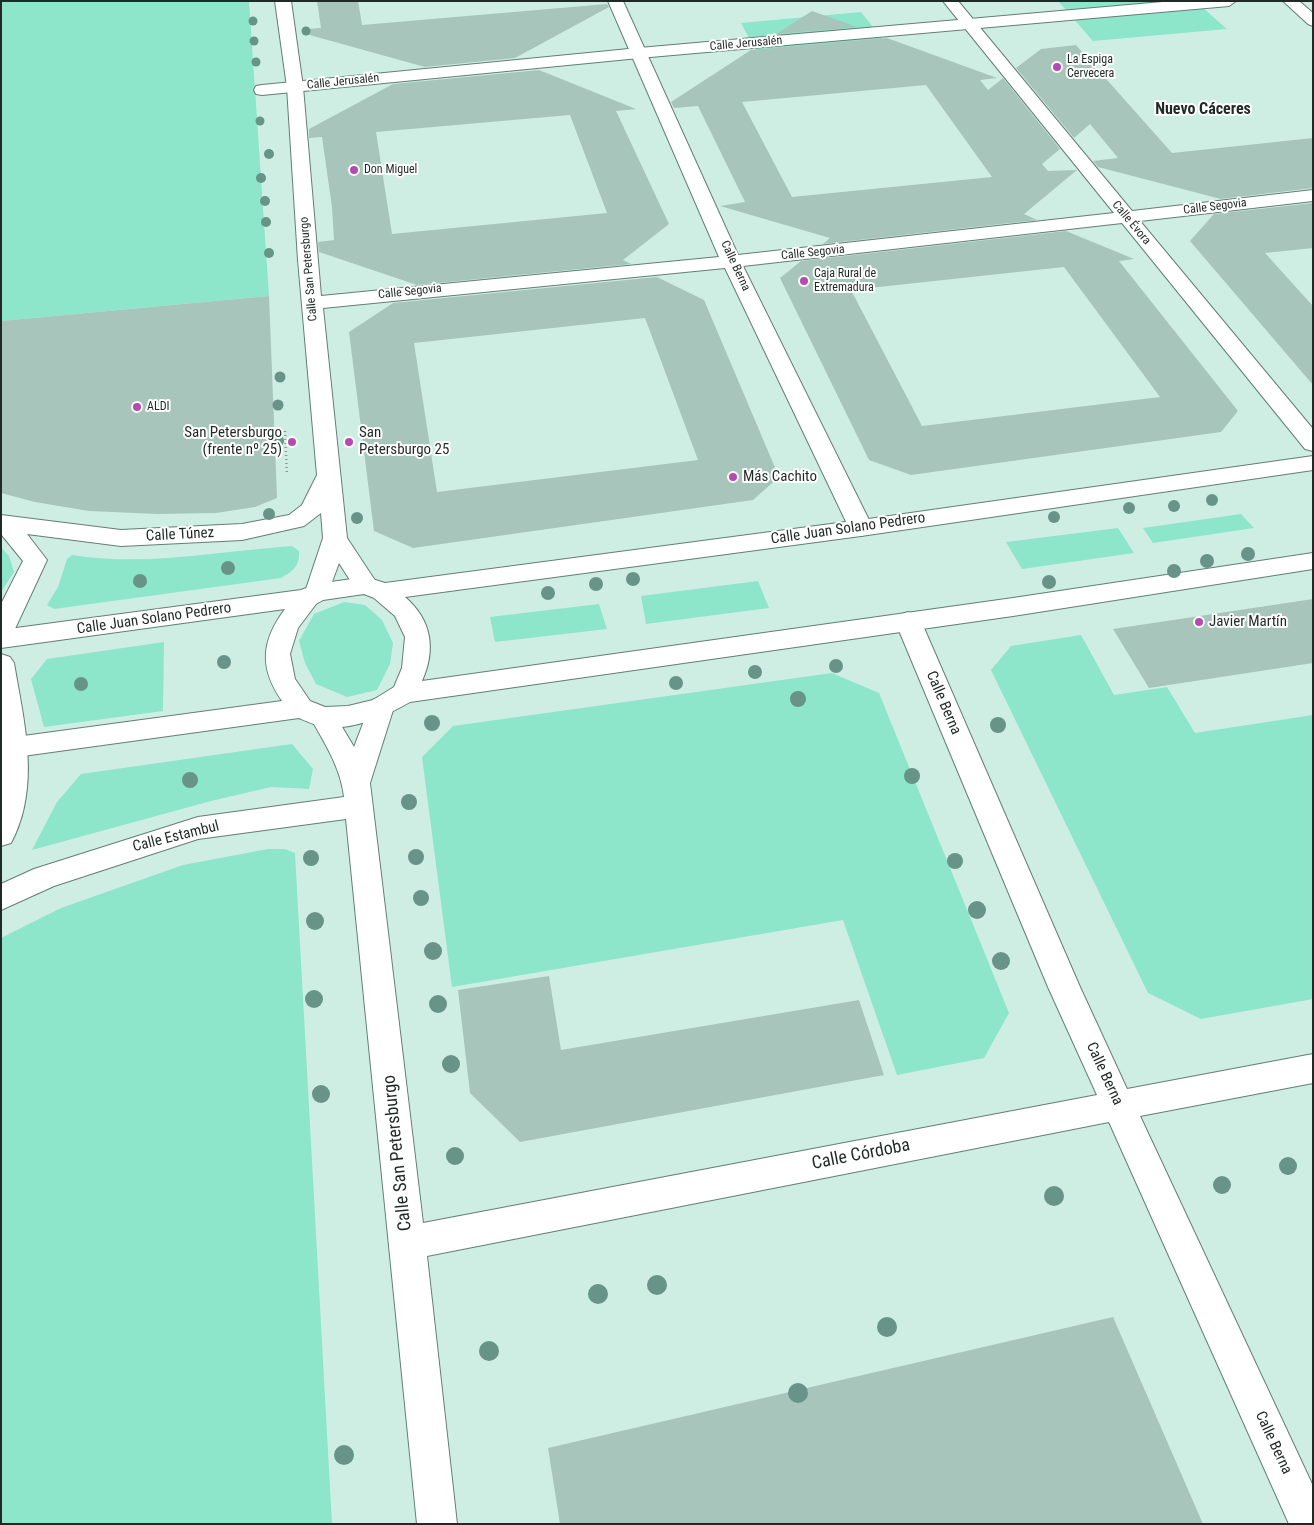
<!DOCTYPE html>
<html>
<head>
<meta charset="utf-8">
<style>
	body { margin:0 }
	#map { position:relative; width:1314px; height:1525px; overflow:hidden; background:#cfeee3; font-family:"Roboto Condensed",sans-serif }
	canvas { display:block }
	.frame { position:absolute; inset:0; border:2px solid #1f2a26; pointer-events:none }
</style>
</head>
<body>
<div id="map">
<canvas width="1314" height="1525"></canvas>
<div class="frame"></div>
</div>
<script>
const c = document.querySelector('canvas').getContext('2d');
c.lineJoin = 'round';
function fill(path, color) {
  c.fillStyle = color;
  c.fill(path, 'evenodd');
}
function stroke(path, color, width, dash) {
  c.strokeStyle = color;
  c.lineWidth = width;
  c.lineCap = dash ? 'butt' : 'round';
  c.setLineDash(dash || []);
  c.stroke(path);
}
function label(font, color, halo, rows, align = 'center') {
  c.font = font + ' "Roboto Condensed",sans-serif';
  c.lineWidth = 4;
  c.setLineDash([]);
  c.textBaseline = 'middle';
  c.strokeStyle = halo;
  c.fillStyle = color;
  for (const [text, x, y, turn = 0] of rows) {
    c.save();
    c.translate(x, y);
    c.rotate((+turn || 0) * Math.PI / 180);
    c.textAlign = isNaN(turn) ? turn : align;
    if (halo) c.strokeText(text, 0, 0);
    c.fillText(text, 0, 0);
    c.restore();
  }
}
fill(new Path2D(`
	M 1,1 L 249,1 L 269,296 L 1,321 Z
	M 1058,1 L 1195,1 L 1227,29 L 1093,41 Z
	M 861,12 L 898,59 L 766,70 L 741,23 Z
	M 1241,514 L 1254,528 L 1153,543 L 1143,528 Z
	M 1118,528 L 1134,553 L 1022,569 L 1006,542 Z
	M 292,546 L 299,551 C 300,566 293,571 281,578 L 54,609 L 47,605 L 58,587 L 67,559 L 72,555 C 146,567 219,551 292,546 Z
	M 1,547 L 9,556 L 14,572 L 1,592 Z
	M 758,581 L 769,608 L 646,624 L 641,596 Z
	M 344,602 L 365,605 L 382,620 L 393,643 L 390,664 L 377,690 L 347,697 L 316,684 L 305,663 L 299,641 L 314,614 Z
	M 599,604 L 607,629 L 495,642 L 490,617 Z
	M 1081,635 L 1114,695 L 1167,687 L 1195,733 L 1313,715 L 1313,999 L 1201,1019 L 1148,993 L 991,670 L 1011,646 Z
	M 164,642 L 163,711 L 44,727 L 31,679 L 47,659 Z
	M 832,673 L 879,693 L 1009,1013 L 984,1058 L 897,1075 L 843,920 L 452,987 L 422,757 L 453,726 Z
	M 292,744 L 313,769 L 309,789 L 271,787 L 211,801 L 32,850 L 57,802 L 81,774 Z
	M 268,849 L 285,849 L 295,853 L 332,1524 L 1,1524 L 1,938 L 61,908 L 183,865 Z`), '#8de5ca');
fill(new Path2D(`
	M 317,1 L 358,1 L 362,25 L 607,4 L 609,7 L 515,58 L 425,67 L 306,34 L 306,29 L 321,28 Z
	M 812,11 L 857,27 L 776,34 Z
	M 887,38 L 997,78 L 980,80 L 988,90 L 1003,78 L 1060,149 L 1042,164 L 1048,171 L 1077,170 L 1024,214 L 1037,220 L 823,244 L 830,238 L 720,206 L 745,202 L 698,106 L 674,108 L 671,102 L 751,50 ZM 926,85 L 992,177 L 792,197 L 742,102 Z
	M 1076,45 L 1172,153 L 1313,138 L 1313,188 L 1221,199 L 1098,167 L 1093,161 L 1118,158 L 1090,124 L 1074,138 L 1016,68 L 1041,49 Z
	M 539,70 L 636,109 L 616,111 L 669,224 L 623,260 L 631,264 L 417,285 L 319,252 L 318,242 L 334,240 L 332,207 L 322,137 L 309,138 L 309,129 L 393,84 ZM 570,115 L 607,213 L 392,234 L 376,132 Z
	M 1313,203 L 1313,248 L 1265,253 L 1313,306 L 1313,385 L 1190,241 L 1214,214 Z
	M 1066,231 L 1134,259 L 1119,261 L 1238,411 L 1221,432 L 911,475 L 869,460 L 780,278 L 801,261 ZM 1064,267 L 1160,397 L 922,426 L 851,290 Z
	M 657,277 L 704,300 L 779,477 L 753,500 L 413,548 L 374,531 L 349,332 L 393,303 ZM 645,318 L 698,460 L 437,492 L 414,343 Z
	M 269,296 L 277,498 L 255,507 L 216,513 L 157,514 L 89,511 L 35,502 L 1,493 L 1,321 Z
	M 1313,599 L 1313,663 L 1149,688 L 1113,629 Z
	M 549,976 L 561,1050 L 859,1000 L 884,1075 L 520,1142 L 470,1093 L 458,990 Z
	M 1113,1317 L 1203,1524 L 560,1524 L 548,1448 Z`), '#a7c5bb');
const pedestrian = new Path2D(`
	M 1174,1 L 1236,1 L 1229,6 L 639,58 L 262,95 L 256,94 L 254,90 L 256,86 L 262,85 L 639,48 Z`);
const minor = new Path2D(`
	M 275,1 L 291,1 L 303,87 L 321,296 L 719,257 L 608,1 L 623,1 L 738,255 L 1114,213 L 943,1 L 958,1 L 1132,211 L 1313,190 L 1313,201 L 1140,221 L 1313,429 L 1313,451 L 1305,449 L 1122,223 L 743,266 L 873,528 L 869,533 L 861,536 L 853,533 L 849,528 L 725,268 L 323,308 L 347,538 L 378,585 L 375,591 L 366,593 L 357,591 L 339,563 L 326,598 L 317,600 L 308,598 L 305,592 L 323,538 L 321,513 L 304,526 L 242,540 L 121,546 L 27,534 L 47,560 L 14,631 L 10,637 L 1,640 L 1,604 L 23,561 L 1,534 L 1,515 L 121,530 L 242,524 L 289,515 L 302,505 L 317,475 L 298,260 L 287,87 Z
	M 1283,1 L 1299,1 L 1313,13 L 1313,26 L 1308,24 Z
	M 908,612 L 917,615 L 921,621 L 1080,987 L 1127,1089 L 1313,1054 L 1313,1083 L 1140,1116 L 1313,1486 L 1313,1524 L 1289,1524 L 1109,1122 L 427,1256 L 457,1524 L 417,1524 L 346,819 L 198,839 L 54,886 L 1,910 L 1,884 L 34,869 L 198,817 L 344,797 C 341,768 324,742 310,717 L 314,710 L 323,707 L 332,710 L 354,747 L 372,700 L 381,697 L 390,700 L 394,707 L 370,783 L 423,1223 L 1097,1095 L 1048,987 L 895,621 L 899,615 Z
	M 1,654 L 10,657 L 14,663 C 24,722 41,787 11,843 L 1,846 Z`);
const secondary = new Path2D(`
	M 1313,456 L 1313,470 L 861,536 L 405,597 C 432,620 436,650 422,681 L 1013,598 L 1313,553 L 1313,569 L 1013,616 L 410,702 C 386,716 350,732 321,726 C 314,725 306,721 299,718 L 1,759 L 1,739 L 282,701 C 259,668 261,641 285,609 L 1,648 L 1,630 L 301,590 L 317,584 L 366,577 L 385,583 L 861,520 ZM 364,594 L 374,598 L 395,616 L 405,637 L 402,668 L 394,687 L 373,700 L 348,706 L 325,707 L 310,701 L 295,679 L 290,654 L 298,628 L 316,604 L 323,600 Z`);
stroke(pedestrian, '#637e75', 2);
stroke(minor, '#637e75', 2);
stroke(secondary, '#637e75', 2);
stroke(new Path2D(`
	M 285,431 L 287,475`), '#849a92', 2.5, [1, 3]);
fill(pedestrian, '#fff');
fill(minor, '#fff');
fill(secondary, '#fff');
c.fillStyle = '#679487';
for (const [x, y, r] of [
	[253,21,4.5],
	[306,31,4.5],
	[254,41,4.5],
	[256,62,4.5],
	[260,121,4.5],
	[269,154,5],
	[261,178,5],
	[265,201,5],
	[266,222,5],
	[269,253,5],
	[280,377,5.5],
	[278,405,5.5],
	[278,441,6],
	[1212,500,6],
	[1174,506,6],
	[1129,508,6],
	[269,514,6],
	[1054,517,6],
	[357,518,6],
	[1248,554,7],
	[1207,561,7],
	[228,568,7],
	[1174,571,7],
	[633,579,7],
	[140,581,7],
	[1049,582,7],
	[596,584,7],
	[548,593,7],
	[224,662,7],
	[836,666,7],
	[755,672,7],
	[676,683,7],
	[81,684,7],
	[798,699,8],
	[432,723,8],
	[998,725,8],
	[912,776,8],
	[190,780,8],
	[409,802,8],
	[416,857,8],
	[311,858,8],
	[955,861,8],
	[421,898,8],
	[977,910,9],
	[315,921,9],
	[433,951,9],
	[1001,961,9],
	[314,999,9],
	[438,1004,9],
	[451,1064,9],
	[321,1094,9],
	[455,1156,9],
	[1288,1166,9],
	[1222,1185,9],
	[1054,1196,10],
	[657,1285,10],
	[598,1294,10],
	[887,1327,10],
	[489,1351,10],
	[798,1393,10],
	[344,1455,10]
]) {
  c.beginPath();
  c.arc(x, y, r, 0, 2 * Math.PI);
  c.fill();
}
for (const [x, y, r, color] of [
	[1057,67,5,"#b44caf"],
	[354,170,5,"#b44caf"],
	[804,281,5,"#b44caf"],
	[137,407,5,"#b44caf"],
	[292,442,5,"#b44caf"],
	[349,442,5,"#b44caf"],
	[733,477,5,"#b44caf"],
	[1199,622,5,"#b44caf"]
]) {
  const dot = new Path2D();
  dot.arc(x, y, r, 0, 2 * Math.PI);
  c.fillStyle = color;
  c.fill(dot);
  stroke(dot, '#fff', 2);
}
label('12px', '#1f2a26', '#fff', [
	["Calle Jerusalén",746,44,-5],
	["Calle Jerusalén",343,82,-6],
	["Calle Segovia",1215,207,-7],
	["Calle Évora",1131,223,50],
	["Calle Segovia",813,253,-6],
	["Calle Berna",735,266,65],
	["Calle San Petersburgo",309,269,-95],
	["Calle Segovia",410,292,-6]
]);
label('12px', '#1f2a26', '#fff', [
	["La Espiga",1067,60],
	["Cervecera",1067,74],
	["Don Miguel",364,170],
	["Caja Rural de",814,274],
	["Extremadura",814,288],
	["ALDI",147,407]
], 'left');
label('15px', '#1f2a26', '#fff', [
	["San Petersburgo",282,433,"right"],
	["(frente nº 25)",282,450,"right"],
	["San",359,433],
	["Petersburgo 25",359,450],
	["Más Cachito",743,477],
	["Javier Martín",1209,622]
], 'left');
label('15px', '#1f2a26', '#fff', [
	["Calle Juan Solano Pedrero",848,529,-8],
	["Calle Túnez",180,535,-3],
	["Calle Juan Solano Pedrero",154,619,-8],
	["Calle Berna",943,703,67],
	["Calle Estambul",176,837,-14],
	["Calle Berna",1104,1074,65],
	["Calle Berna",1273,1443,65]
]);
label('bold 16px', '#1f2a26', '#fff', [
	["Nuevo Cáceres",1203,110]
]);
label('18px', '#1f2a26', '#fff', [
	["Calle San Petersburgo",398,1153,-96],
	["Calle Córdoba",861,1155,-11]
]);
</script>
</body>
</html>
